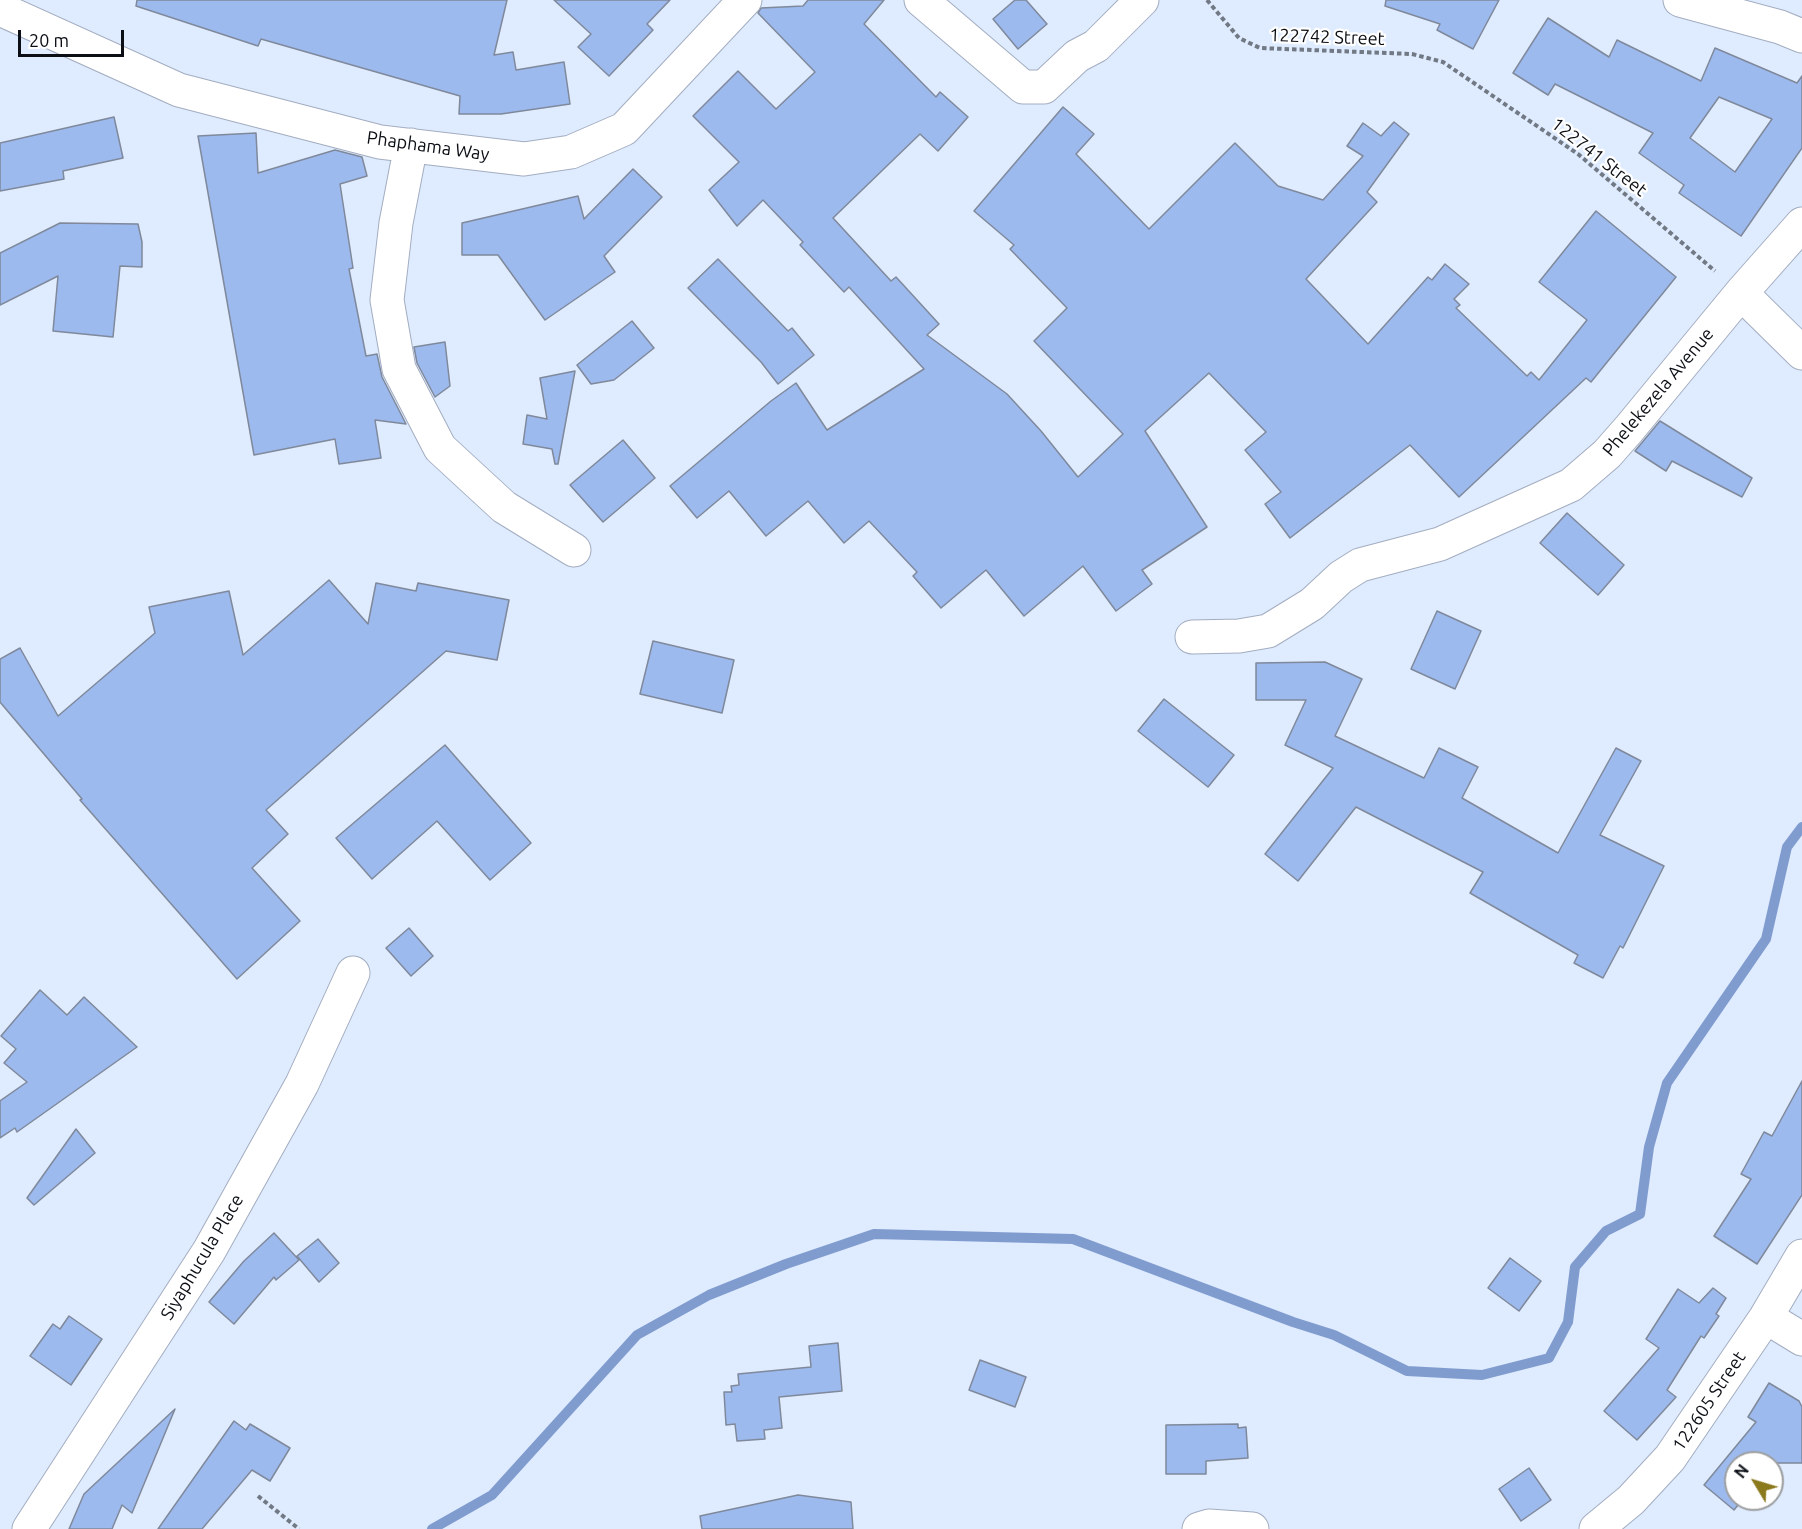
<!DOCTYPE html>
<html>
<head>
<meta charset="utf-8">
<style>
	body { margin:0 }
	#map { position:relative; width:1802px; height:1529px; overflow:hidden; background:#dfebfe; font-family:Ubuntu,sans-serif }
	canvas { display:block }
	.north { position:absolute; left:1724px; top:1451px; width:60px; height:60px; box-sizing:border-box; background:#fff; border:2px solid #9d9fa1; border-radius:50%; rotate:308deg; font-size:16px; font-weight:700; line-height:24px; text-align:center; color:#0b0f15 }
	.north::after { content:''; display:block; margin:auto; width:21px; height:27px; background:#8b791e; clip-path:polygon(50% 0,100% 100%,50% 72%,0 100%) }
	.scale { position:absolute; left:18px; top:30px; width:106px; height:27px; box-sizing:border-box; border:3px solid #0b0f15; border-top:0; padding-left:8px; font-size:18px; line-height:21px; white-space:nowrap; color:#0b0f15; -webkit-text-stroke:4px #fff; paint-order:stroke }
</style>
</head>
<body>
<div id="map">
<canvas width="1802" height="1529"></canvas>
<div class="north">N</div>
<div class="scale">20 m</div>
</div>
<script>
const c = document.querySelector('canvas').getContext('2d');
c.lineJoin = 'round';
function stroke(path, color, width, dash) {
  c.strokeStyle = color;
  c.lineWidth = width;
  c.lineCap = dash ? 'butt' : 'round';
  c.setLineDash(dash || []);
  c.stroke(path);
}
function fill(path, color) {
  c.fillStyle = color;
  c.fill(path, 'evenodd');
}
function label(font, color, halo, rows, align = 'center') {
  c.font = font + ' Ubuntu,sans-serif';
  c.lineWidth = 4.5;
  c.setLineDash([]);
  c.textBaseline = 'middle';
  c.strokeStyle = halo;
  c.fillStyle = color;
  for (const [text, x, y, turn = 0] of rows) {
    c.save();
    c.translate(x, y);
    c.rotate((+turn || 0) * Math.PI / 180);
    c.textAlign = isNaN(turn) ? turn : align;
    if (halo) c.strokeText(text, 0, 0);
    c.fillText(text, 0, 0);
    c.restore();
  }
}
stroke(new Path2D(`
	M 432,1529 L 492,1495 L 637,1335 L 709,1295 L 786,1264 L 874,1234 L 1073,1239 L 1293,1322 L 1334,1335 L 1407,1371 L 1482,1375 L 1549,1358 L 1568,1322 L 1575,1267 L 1606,1231 L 1640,1214 L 1649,1147 L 1667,1083 L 1766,939 L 1787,847 L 1802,827`), '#809ccf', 10);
const building = new Path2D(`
	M 137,0 L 507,0 L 494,55 L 513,52 L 516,70 L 564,62 L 570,104 L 501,114 L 459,114 L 460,96 L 261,39 L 258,46 L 136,6 Z
	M 554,0 L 670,0 L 647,24 L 653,30 L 609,76 L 578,47 L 591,34 Z
	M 808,0 L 884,0 L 864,24 L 936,97 L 940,92 L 968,117 L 938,151 L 920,134 L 833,218 L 891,281 L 896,277 L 939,324 L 927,335 L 1007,394 L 1041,431 L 1078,477 L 1123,434 L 1034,341 L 1067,308 L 1010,249 L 1014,245 L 974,211 L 1063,107 L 1094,134 L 1076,154 L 1149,229 L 1235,143 L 1278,186 L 1323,200 L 1363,156 L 1347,146 L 1363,123 L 1381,136 L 1394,122 L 1409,134 L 1367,192 L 1377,202 L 1306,279 L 1368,344 L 1428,277 L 1432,280 L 1445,264 L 1469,284 L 1454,299 L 1460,305 L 1456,308 L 1527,376 L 1531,372 L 1539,380 L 1587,320 L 1539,282 L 1596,211 L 1676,277 L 1591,382 L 1586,378 L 1459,497 L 1410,445 L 1290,538 L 1265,504 L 1281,492 L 1245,450 L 1266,432 L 1209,373 L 1145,431 L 1207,527 L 1142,570 L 1152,584 L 1116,611 L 1083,566 L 1024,616 L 986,570 L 941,608 L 913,576 L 917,572 L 869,521 L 844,543 L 808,501 L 766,536 L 729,491 L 697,518 L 670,486 L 771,401 L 796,383 L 827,430 L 924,369 L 849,287 L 844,292 L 800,245 L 803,242 L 763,200 L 737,226 L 709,190 L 739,162 L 693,116 L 738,71 L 776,109 L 815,72 L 758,13 L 761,8 L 803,6 Z
	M 1015,0 L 1026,0 L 1047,24 L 1018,49 L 993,19 Z
	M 1386,0 L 1499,0 L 1473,49 L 1437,30 L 1440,24 L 1385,6 Z
	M 1548,18 L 1609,57 L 1617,40 L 1701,81 L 1715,48 L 1797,83 L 1802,76 L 1802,148 L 1741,236 L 1679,193 L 1684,185 L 1639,153 L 1653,133 L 1555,84 L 1548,95 L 1513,73 ZM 1719,97 L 1772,119 L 1735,172 L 1690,138 Z
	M 114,117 L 123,158 L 63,171 L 64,179 L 0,191 L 0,143 Z
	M 256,133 L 258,173 L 335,150 L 362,157 L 367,176 L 340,184 L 353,268 L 349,269 L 366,356 L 377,354 L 382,377 L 406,424 L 375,420 L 381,458 L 339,464 L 335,439 L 254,455 L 198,136 Z
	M 633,169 L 662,197 L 604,256 L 615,272 L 545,320 L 498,255 L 462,255 L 462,223 L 578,196 L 584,219 Z
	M 60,223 L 138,224 L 142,242 L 142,267 L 120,266 L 113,337 L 53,331 L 58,276 L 0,305 L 0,253 Z
	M 718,259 L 788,331 L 792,328 L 814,355 L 778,384 L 761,362 L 688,288 Z
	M 632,321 L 654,348 L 614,380 L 591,384 L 577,365 Z
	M 445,342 L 450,386 L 435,397 L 417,363 L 414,347 Z
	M 575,371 L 558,464 L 555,464 L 552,449 L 523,444 L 527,415 L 547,419 L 540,378 Z
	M 1660,421 L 1752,478 L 1742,497 L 1672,461 L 1666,471 L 1635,451 Z
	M 623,440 L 655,478 L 603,522 L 570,485 Z
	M 1567,513 L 1624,565 L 1598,595 L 1540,543 Z
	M 329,580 L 368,624 L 376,583 L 416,591 L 418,583 L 509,600 L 497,660 L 446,651 L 266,810 L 288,834 L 252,868 L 300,921 L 237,979 L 80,800 L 82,799 L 0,702 L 0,659 L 20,648 L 58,716 L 155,633 L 149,607 L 229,591 L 243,655 Z
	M 1437,611 L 1481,631 L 1455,689 L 1411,669 Z
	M 653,641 L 734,660 L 722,713 L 640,694 Z
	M 1325,662 L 1362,679 L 1335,736 L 1424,778 L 1439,748 L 1478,767 L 1462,798 L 1558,853 L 1616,748 L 1641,761 L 1600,835 L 1664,866 L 1623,948 L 1620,946 L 1603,978 L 1574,963 L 1578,955 L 1470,893 L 1483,872 L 1356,807 L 1298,881 L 1265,854 L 1333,768 L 1285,745 L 1306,700 L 1256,700 L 1256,663 Z
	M 1164,699 L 1234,755 L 1208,787 L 1138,731 Z
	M 445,745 L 531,843 L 490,880 L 437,821 L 372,879 L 336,838 Z
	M 409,928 L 433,956 L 411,976 L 386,948 Z
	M 40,990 L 67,1015 L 84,997 L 137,1047 L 17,1132 L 15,1128 L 0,1138 L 0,1101 L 27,1082 L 4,1063 L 16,1049 L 1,1036 Z
	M 1802,1081 L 1802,1195 L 1757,1264 L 1714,1236 L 1751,1179 L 1741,1174 L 1764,1132 L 1772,1136 Z
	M 76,1129 L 95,1153 L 34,1205 L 27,1198 Z
	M 274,1233 L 299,1260 L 276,1280 L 274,1277 L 234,1324 L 209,1302 L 244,1261 Z
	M 318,1239 L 339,1263 L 319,1282 L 297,1256 Z
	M 1510,1258 L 1541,1281 L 1519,1311 L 1488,1288 Z
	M 1713,1288 L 1726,1298 L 1716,1314 L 1719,1316 L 1704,1338 L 1701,1336 L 1667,1390 L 1676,1397 L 1637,1440 L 1604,1411 L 1659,1348 L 1646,1339 L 1678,1289 L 1699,1303 Z
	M 69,1316 L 102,1339 L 71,1385 L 30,1356 L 53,1324 L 60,1329 Z
	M 838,1343 L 842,1391 L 779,1397 L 782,1428 L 764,1430 L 765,1439 L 737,1441 L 735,1424 L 726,1425 L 724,1392 L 732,1392 L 731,1386 L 739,1385 L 738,1374 L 811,1367 L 809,1346 Z
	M 980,1360 L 1026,1377 L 1015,1407 L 969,1390 Z
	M 1769,1383 L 1799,1401 L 1802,1407 L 1802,1463 L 1736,1463 L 1736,1499 L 1743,1499 L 1734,1510 L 1704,1485 L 1756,1422 L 1748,1417 Z
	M 175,1409 L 132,1513 L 122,1505 L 112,1529 L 69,1529 L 84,1494 Z
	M 234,1421 L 246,1430 L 250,1424 L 290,1448 L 270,1481 L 252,1470 L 202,1529 L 158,1529 Z
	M 1238,1424 L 1238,1428 L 1246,1427 L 1248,1458 L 1206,1461 L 1206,1474 L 1166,1474 L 1166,1425 Z
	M 1529,1468 L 1551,1500 L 1521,1521 L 1499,1489 Z
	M 798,1495 L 851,1502 L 853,1529 L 702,1529 L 700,1516 Z`);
fill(building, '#9dbaee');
stroke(building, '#7f899b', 1.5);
const street = new Path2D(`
	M 921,0 L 1023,87 L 1044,87 L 1077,56 L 1096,46 L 1142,0
	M 1680,0 L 1780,27 L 1802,36
	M 0,9 L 179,90 L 380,142 L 524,159 L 571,152 L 624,129 L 745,0
	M 411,145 L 396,223 L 387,300 L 399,369 L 440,448 L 504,507 L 574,550
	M 1741,293 L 1802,353
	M 1192,637 L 1239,636 L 1268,631 L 1312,604 L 1341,577 L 1360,565 L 1440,544 L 1571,485 L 1607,454 L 1629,429 L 1741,293 L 1802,224
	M 1766,1317 L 1802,1339
	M 29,1529 L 209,1251 L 302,1084 L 353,973
	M 1199,1529 L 1209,1526 L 1252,1529
	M 1596,1529 L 1631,1500 L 1670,1458 L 1766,1317 L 1802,1256`);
stroke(street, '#a3adc0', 35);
stroke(new Path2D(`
	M 1207,0 L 1239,38 L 1260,48 L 1412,54 L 1443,62 L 1578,154 L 1715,271
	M 258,1496 L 299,1529`), '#717985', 4, [4.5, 3]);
stroke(street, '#fff', 33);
label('18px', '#0b0f15', '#fff', [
	["122742 Street",1327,37,2],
	["Phaphama Way",428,146,8],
	["122741 Street",1599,157,38],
	["Phelekezela Avenue",1658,392,-50],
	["Siyaphucula Place",202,1257,-59],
	["122605 Street",1709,1401,-56]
]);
</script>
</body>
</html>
